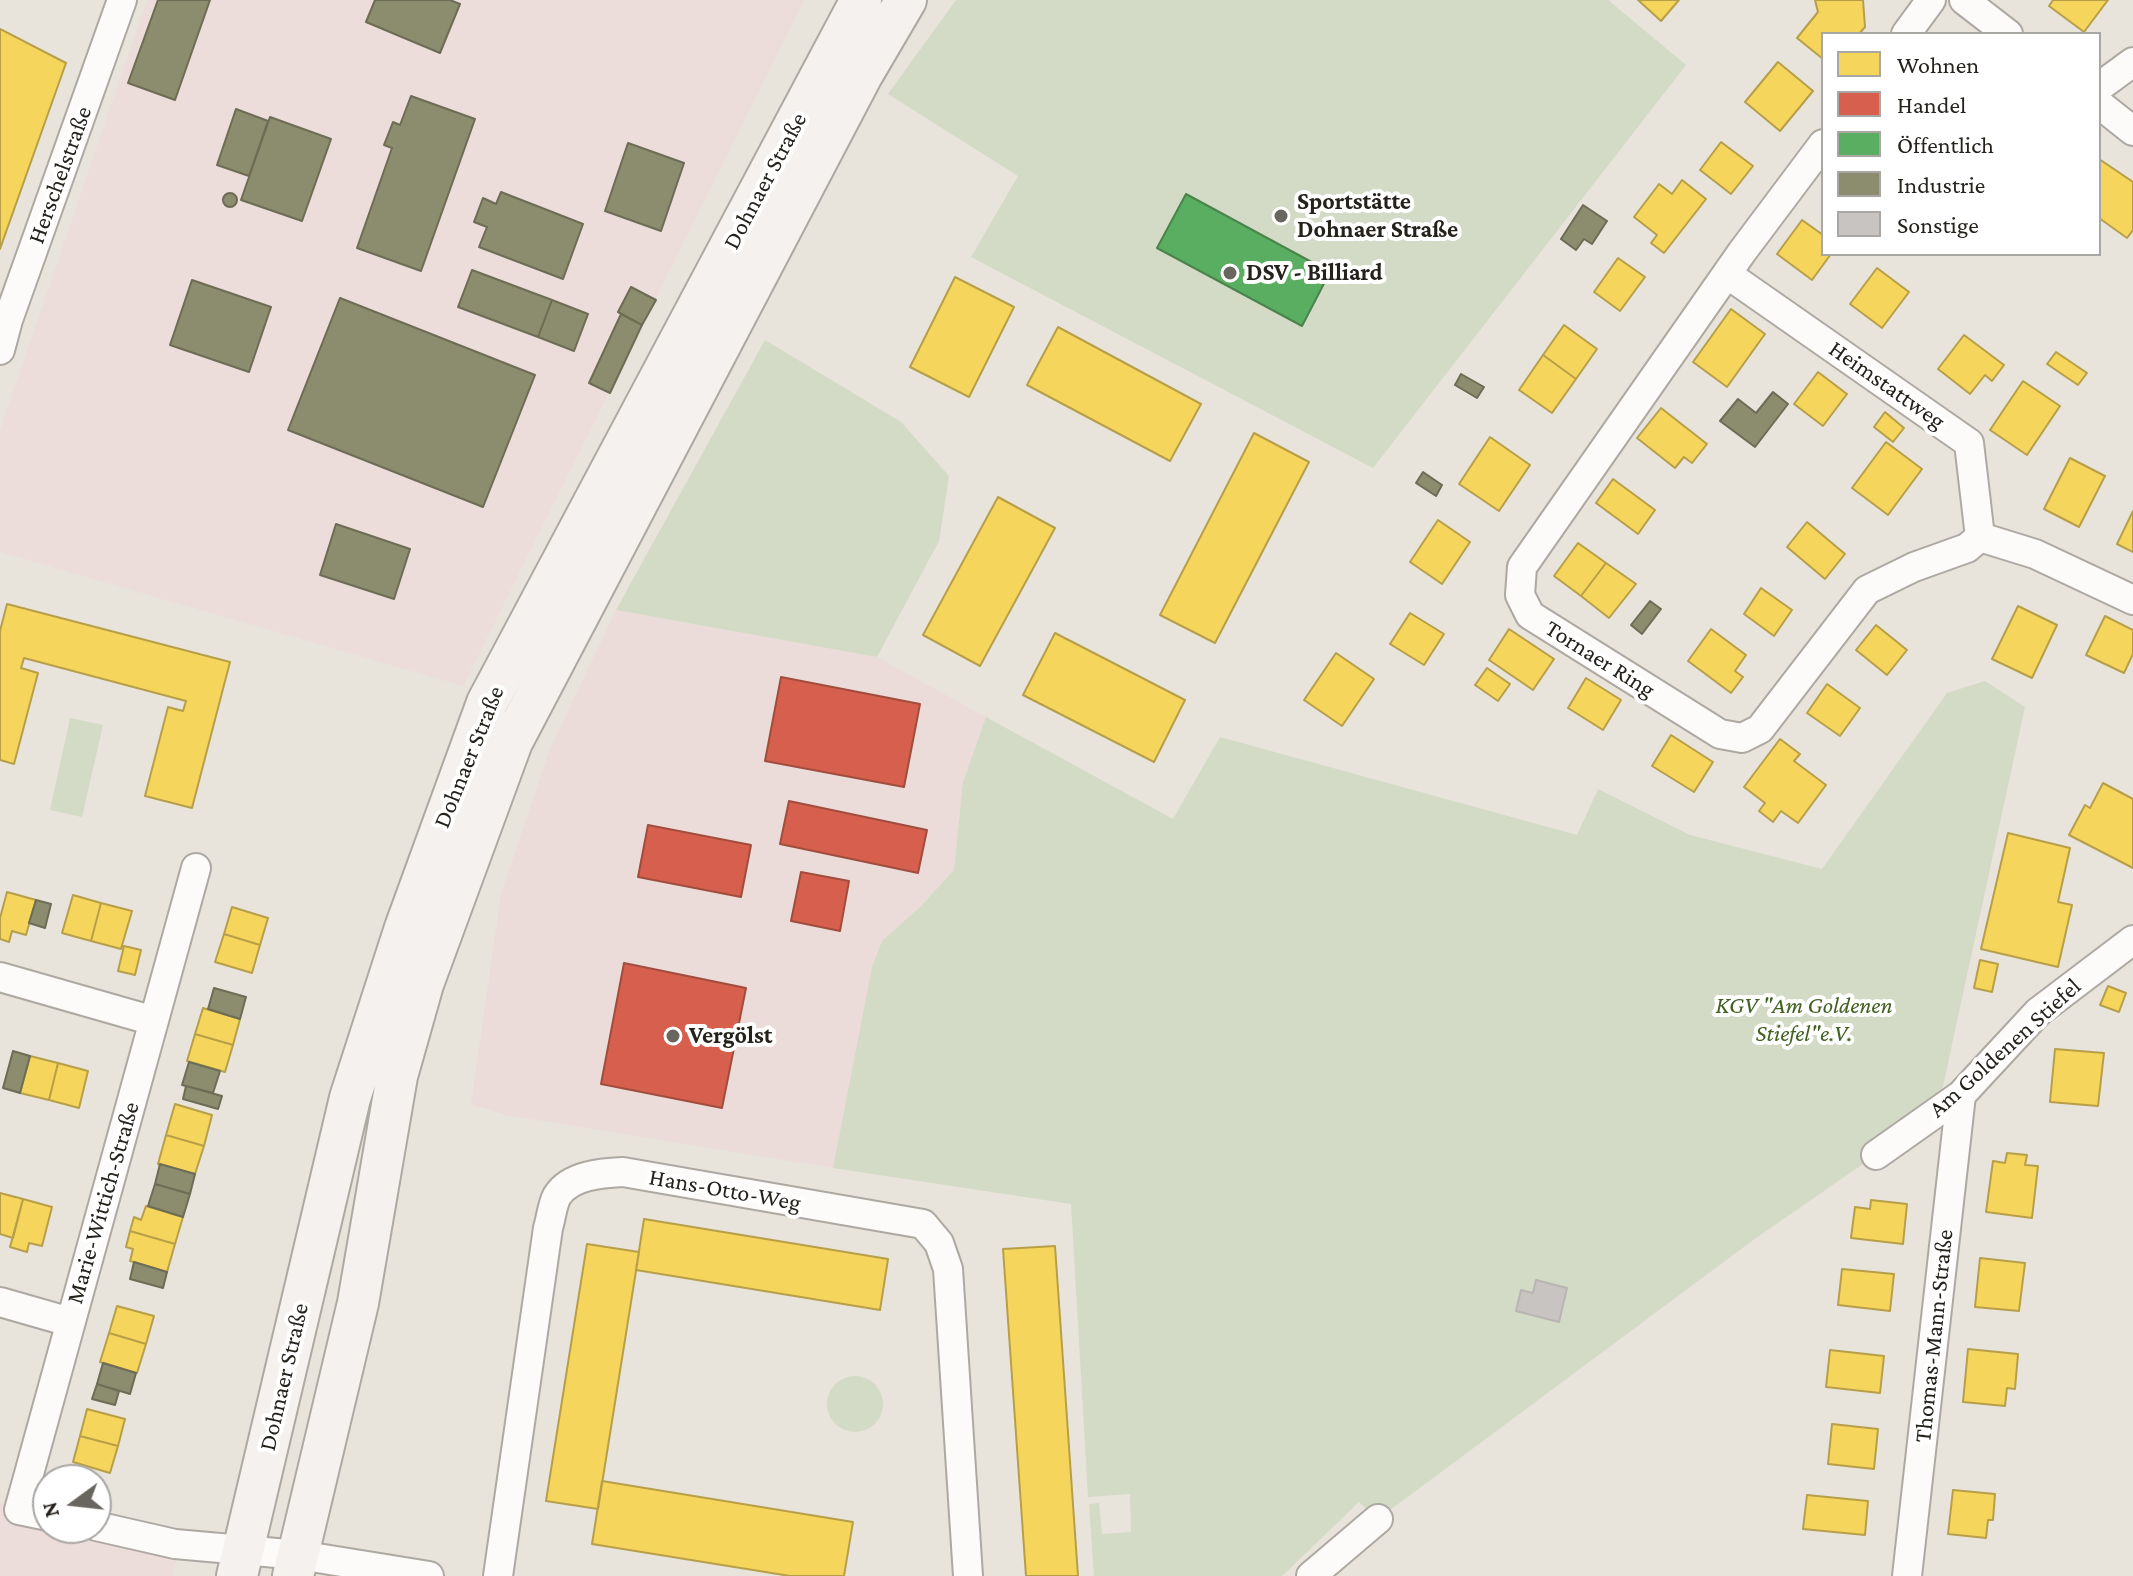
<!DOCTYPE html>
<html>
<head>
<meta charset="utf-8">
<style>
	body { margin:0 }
	#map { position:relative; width:2133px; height:1576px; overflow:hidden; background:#e8e4db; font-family:"Crimson Pro",serif }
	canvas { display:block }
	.legend { position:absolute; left:1821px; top:32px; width:280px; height:224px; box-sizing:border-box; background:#fff; border:2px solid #a8a7a4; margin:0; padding:10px 14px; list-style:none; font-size:24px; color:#25221c }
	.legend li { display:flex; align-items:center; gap:16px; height:40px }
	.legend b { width:40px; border:2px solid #a8a7a4 }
	.north { position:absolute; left:32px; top:1464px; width:80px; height:80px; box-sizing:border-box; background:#fff; border:2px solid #a8a7a4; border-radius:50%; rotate:255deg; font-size:22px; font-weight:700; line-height:32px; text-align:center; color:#25221c }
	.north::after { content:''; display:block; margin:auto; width:28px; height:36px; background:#69665f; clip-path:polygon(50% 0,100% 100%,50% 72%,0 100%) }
</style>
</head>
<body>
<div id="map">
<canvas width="2133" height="1576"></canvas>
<ul class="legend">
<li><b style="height:22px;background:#f6d55c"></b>Wohnen</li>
<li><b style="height:22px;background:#d6604d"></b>Handel</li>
<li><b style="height:22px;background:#5aae61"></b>Öffentlich</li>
<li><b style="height:22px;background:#8c8c6e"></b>Industrie</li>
<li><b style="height:22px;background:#c8c4c2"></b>Sonstige</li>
</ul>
<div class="north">N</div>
</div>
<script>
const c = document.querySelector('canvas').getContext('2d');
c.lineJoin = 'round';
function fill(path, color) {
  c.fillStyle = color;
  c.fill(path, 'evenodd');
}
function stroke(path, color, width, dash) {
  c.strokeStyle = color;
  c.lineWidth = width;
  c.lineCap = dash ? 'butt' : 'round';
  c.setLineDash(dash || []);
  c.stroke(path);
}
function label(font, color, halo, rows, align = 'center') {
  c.font = font + ' "Crimson Pro",serif';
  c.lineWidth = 8;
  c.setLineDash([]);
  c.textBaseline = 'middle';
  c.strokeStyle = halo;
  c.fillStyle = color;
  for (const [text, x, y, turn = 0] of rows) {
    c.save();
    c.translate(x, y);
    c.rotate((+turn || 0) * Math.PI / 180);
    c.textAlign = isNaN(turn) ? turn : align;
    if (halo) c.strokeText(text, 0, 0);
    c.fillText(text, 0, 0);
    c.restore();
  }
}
fill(new Path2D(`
	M 616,610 L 877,657 L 986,717 L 963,782 L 954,870 L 920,907 L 882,941 L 872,967 L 833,1168 L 505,1115 L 471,1104 L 501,894 L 550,748 Z`), '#ecdcd9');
fill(new Path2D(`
	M 147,0 L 804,0 L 463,686 L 0,552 L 0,430 Z
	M 0,1502 L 48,1515 L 48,1528 L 96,1528 L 179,1550 L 172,1576 L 0,1576 Z`), '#ecdcda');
fill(new Path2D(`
	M 956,0 L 1608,0 L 1686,65 L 1373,468 L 971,257 L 1018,176 L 888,94 Z
	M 765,340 L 901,422 L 949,476 L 939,541 L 877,657 L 616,610 Z
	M 1985,681 L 2025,707 L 1940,1100 L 1876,1155 L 1756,1238 L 1378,1519 L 1359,1502 L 1282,1576 L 1094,1576 L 1089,1504 L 1099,1503 L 1102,1534 L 1131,1532 L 1130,1494 L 1088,1497 L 1071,1204 L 833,1168 L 872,967 L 882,941 L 920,907 L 954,870 L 963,782 L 986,717 L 1173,819 L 1220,737 L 1577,835 L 1598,789 L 1690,835 L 1822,869 L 1947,693 Z
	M 70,718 L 103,725 L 82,817 L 50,810 Z
	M827 1404a28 28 0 1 1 56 0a28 28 0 1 1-56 0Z`), '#d3dac5');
const homes = new Path2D(`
	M 1638,0 L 1679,0 L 1661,21 Z
	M 1815,0 L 1863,0 L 1865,27 L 1859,34 L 1823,34 L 1823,59 L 1797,38 L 1818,12 Z
	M 2053,0 L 2108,0 L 2084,32 L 2049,6 Z
	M 0,29 L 66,63 L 0,249 Z
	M 1778,62 L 1813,91 L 1780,131 L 1745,102 Z
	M 1721,142 L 1753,166 L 1731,194 L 1700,170 Z
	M 2099,159 L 2133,182 L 2133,230 L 2127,238 L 2099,218 Z
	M 1682,180 L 1706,199 L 1664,253 L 1651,243 L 1657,235 L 1634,217 L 1659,184 L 1672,194 Z
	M 1802,220 L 1823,235 L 1823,254 L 1831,254 L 1812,280 L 1777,254 Z
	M 1618,258 L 1645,277 L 1620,311 L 1594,292 Z
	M 1877,268 L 1909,292 L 1882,328 L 1850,304 Z
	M 955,277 L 1014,307 L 969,397 L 910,367 Z
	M 1731,309 L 1765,334 L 1727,387 L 1693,362 Z
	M 1564,325 L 1597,349 L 1576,379 L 1543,355 Z
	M 1058,327 L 1201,404 L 1170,461 L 1027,385 Z
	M 1964,335 L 2004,365 L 1992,381 L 1985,375 L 1970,394 L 1938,369 Z
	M 2056,352 L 2087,373 L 2078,385 L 2047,364 Z
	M 1543,355 L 1576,379 L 1552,413 L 1519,390 Z
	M 1818,372 L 1847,394 L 1823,426 L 1794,404 Z
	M 2023,381 L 2060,406 L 2027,455 L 1990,430 Z
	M 1661,408 L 1707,444 L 1692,463 L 1684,457 L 1675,468 L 1637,438 Z
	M 1885,412 L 1904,428 L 1893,442 L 1874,427 Z
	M 1254,433 L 1309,462 L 1215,643 L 1160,615 Z
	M 1490,437 L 1530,465 L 1499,511 L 1459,484 Z
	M 1886,442 L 1922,469 L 1888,515 L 1852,488 Z
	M 2070,458 L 2105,476 L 2079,527 L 2044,509 Z
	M 1613,479 L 1655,510 L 1638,534 L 1596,503 Z
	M 998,497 L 1055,528 L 980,666 L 923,635 Z
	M 2133,511 L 2133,552 L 2117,544 Z
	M 1438,520 L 1470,542 L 1442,584 L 1410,562 Z
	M 1807,522 L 1845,554 L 1825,579 L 1787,547 Z
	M 1578,543 L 1606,563 L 1581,596 L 1554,576 Z
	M 1606,563 L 1636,584 L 1609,618 L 1581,596 Z
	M 1761,588 L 1792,610 L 1774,636 L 1744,614 Z
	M 7,604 L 230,662 L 192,808 L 145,796 L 168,707 L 183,711 L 186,701 L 24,658 L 21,668 L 38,673 L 14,764 L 0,760 L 0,631 Z
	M 2018,606 L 2057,625 L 2032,678 L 1992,659 Z
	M 1410,613 L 1444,634 L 1424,665 L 1390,644 Z
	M 2105,616 L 2133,630 L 2133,654 L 2124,673 L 2086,655 Z
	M 1876,625 L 1907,650 L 1887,675 L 1856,650 Z
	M 1509,629 L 1554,659 L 1533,690 L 1489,660 Z
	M 1711,629 L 1746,655 L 1735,671 L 1743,677 L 1731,693 L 1688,661 Z
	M 1055,633 L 1185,700 L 1154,762 L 1023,695 Z
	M 1336,653 L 1374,679 L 1342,726 L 1304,700 Z
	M 1487,668 L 1510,684 L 1498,701 L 1475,685 Z
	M 1586,678 L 1621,700 L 1603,730 L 1568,708 Z
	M 1827,684 L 1860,708 L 1840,736 L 1807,713 Z
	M 1671,735 L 1713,762 L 1694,792 L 1652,766 Z
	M 1780,739 L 1800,754 L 1794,761 L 1826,785 L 1798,823 L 1781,811 L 1773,822 L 1759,811 L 1765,803 L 1744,787 Z
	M 2103,783 L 2133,799 L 2133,868 L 2069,835 L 2085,805 L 2090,808 Z
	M 2008,833 L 2070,848 L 2058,902 L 2072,905 L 2058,967 L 1981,949 Z
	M 7,892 L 36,900 L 26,935 L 12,931 L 9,942 L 0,939 L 0,918 Z
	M 73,895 L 101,903 L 91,941 L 62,933 Z
	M 101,903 L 132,911 L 121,949 L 91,941 Z
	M 232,907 L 268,918 L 260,945 L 224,934 Z
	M 224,934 L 260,945 L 252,973 L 215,962 Z
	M 124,946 L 141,950 L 135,975 L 118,971 Z
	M 1980,960 L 1998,964 L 1992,992 L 1974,988 Z
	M 2108,986 L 2126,993 L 2119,1012 L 2100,1005 Z
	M 203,1008 L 240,1019 L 233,1045 L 195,1034 Z
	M 195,1034 L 233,1045 L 225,1072 L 187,1061 Z
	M 2055,1049 L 2104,1053 L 2098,1106 L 2050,1102 Z
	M 30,1056 L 58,1063 L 49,1100 L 20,1093 Z
	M 58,1063 L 88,1071 L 79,1108 L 49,1100 Z
	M 175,1104 L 212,1115 L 204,1146 L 166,1135 Z
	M 166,1135 L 204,1146 L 195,1174 L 158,1164 Z
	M 2007,1153 L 2027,1155 L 2025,1165 L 2038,1166 L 2032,1218 L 1986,1212 L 1993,1161 L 2005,1163 Z
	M 0,1193 L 23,1199 L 13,1238 L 0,1234 Z
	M 23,1199 L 52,1207 L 42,1246 L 29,1243 L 27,1252 L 10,1247 Z
	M 1871,1200 L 1907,1204 L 1903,1244 L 1851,1238 L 1855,1207 L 1870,1209 Z
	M 146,1206 L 183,1217 L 175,1244 L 130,1231 L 134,1217 L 141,1220 Z
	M 644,1219 L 888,1259 L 880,1310 L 636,1270 Z
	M 130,1231 L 175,1244 L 167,1272 L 130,1261 L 133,1249 L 126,1247 Z
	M 587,1244 L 639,1252 L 598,1509 L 546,1501 Z
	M 1055,1246 L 1078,1576 L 1026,1576 L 1003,1249 Z
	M 1980,1258 L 2025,1263 L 2019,1311 L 1975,1307 Z
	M 1842,1269 L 1894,1274 L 1890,1311 L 1838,1305 Z
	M 117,1306 L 154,1316 L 146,1344 L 109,1333 Z
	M 109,1333 L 146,1344 L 137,1373 L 100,1362 Z
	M 1968,1349 L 2018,1354 L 2015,1389 L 2007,1388 L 2005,1406 L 1963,1402 Z
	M 1830,1350 L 1884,1356 L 1880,1393 L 1826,1387 Z
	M 87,1409 L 125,1419 L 118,1446 L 80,1436 Z
	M 1832,1424 L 1878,1429 L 1874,1469 L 1828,1464 Z
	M 80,1436 L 118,1446 L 110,1473 L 73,1462 Z
	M 602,1481 L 853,1522 L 844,1576 L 790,1576 L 592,1544 Z
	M 1953,1490 L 1995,1494 L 1993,1520 L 1988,1520 L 1986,1538 L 1948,1534 Z
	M 1807,1495 L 1868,1501 L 1865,1535 L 1803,1529 Z`);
fill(homes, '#f6d55c');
stroke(homes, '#b79f49', 2);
const shops = new Path2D(`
	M 781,677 L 920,704 L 904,787 L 765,761 Z
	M 789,801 L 927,830 L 918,873 L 780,844 Z
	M 648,825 L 751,845 L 741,897 L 638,877 Z
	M 801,872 L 849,881 L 840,931 L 791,921 Z
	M 624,963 L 746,988 L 722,1108 L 601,1084 Z`);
fill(shops, '#d6604d');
stroke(shops, '#a14d3e', 2);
const public = new Path2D(`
	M 1186,194 L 1330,272 L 1302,326 L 1157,248 Z`);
fill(public, '#5aae61');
stroke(public, '#4a844c', 2);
const industry = new Path2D(`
	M 158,0 L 210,0 L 175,100 L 128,83 Z
	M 375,0 L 450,0 L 460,4 L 440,53 L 366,22 Z
	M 411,96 L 475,119 L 421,271 L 357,248 L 392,148 L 384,145 L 393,122 L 400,125 Z
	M 236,109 L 268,121 L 249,176 L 217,165 Z
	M 270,117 L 331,139 L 302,221 L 241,200 Z
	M 628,143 L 684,163 L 661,231 L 605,211 Z
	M 501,192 L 583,224 L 563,279 L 479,247 L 487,227 L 474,222 L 483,198 L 496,204 Z
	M223 200a7 7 0 1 1 14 0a7 7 0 1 1-14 0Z
	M 1583,205 L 1607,221 L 1592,244 L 1584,239 L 1576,250 L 1561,239 Z
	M 472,270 L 552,300 L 538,337 L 458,307 Z
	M 192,280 L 271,307 L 249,372 L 170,345 Z
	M 631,287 L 656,300 L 642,325 L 618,312 Z
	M 340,298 L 535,375 L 483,507 L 288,430 Z
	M 552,300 L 588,314 L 574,351 L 538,337 Z
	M 621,314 L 642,325 L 610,393 L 589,383 Z
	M 1461,374 L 1484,387 L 1477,398 L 1455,385 Z
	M 1773,392 L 1788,404 L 1755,447 L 1720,421 L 1738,399 L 1756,413 Z
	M 1423,472 L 1442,485 L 1436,496 L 1416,483 Z
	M 336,524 L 410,549 L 394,599 L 320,575 Z
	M 1650,601 L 1661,609 L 1642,634 L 1631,625 Z
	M 36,900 L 51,904 L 45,928 L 29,923 Z
	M 214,988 L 246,997 L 240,1019 L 208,1009 Z
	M 13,1051 L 30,1056 L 20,1093 L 3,1088 Z
	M 189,1062 L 220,1071 L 213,1093 L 182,1085 Z
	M 186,1086 L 222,1096 L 218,1109 L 183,1099 Z
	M 160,1164 L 195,1174 L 190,1194 L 155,1184 Z
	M 155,1184 L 190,1194 L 183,1217 L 148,1206 Z
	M 134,1262 L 167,1272 L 163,1288 L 130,1279 Z
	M 103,1363 L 136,1373 L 130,1394 L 97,1384 Z
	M 97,1384 L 119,1391 L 115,1405 L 92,1399 Z`);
fill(industry, '#8c8c6e');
stroke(industry, '#6d6c55', 2);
const building = new Path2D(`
	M 1536,1280 L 1567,1288 L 1559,1322 L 1516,1311 L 1521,1290 L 1533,1293 Z`);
fill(building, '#c8c4c2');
stroke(building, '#b9b5b3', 2);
const street = new Path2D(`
	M 1964,0 L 2008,34
	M 1906,34 L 1931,0
	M 2099,87 L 2133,62
	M 2099,104 L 2133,131
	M 1823,144 L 1742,252 L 1522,567 L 1520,595 L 1530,615 L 1720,734 L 1742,738 L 1760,729 L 1867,590 L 1914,567 L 1967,548 L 1980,537 L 2035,554 L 2133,600
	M 1727,274 L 1969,443 L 1980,537
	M 0,350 L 8,320 L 122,0
	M 0,977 L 154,1021
	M 1876,1155 L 1961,1095 L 2038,1012 L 2133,940
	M 0,1302 L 70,1322
	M 48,1516 L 19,1510 L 196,868
	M 96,1526 L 175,1544 L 299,1555 L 429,1576
	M 498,1576 L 548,1228 C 551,1219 552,1205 557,1196 C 570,1175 602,1173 623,1172 L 923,1224 L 939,1243 L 948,1269 L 968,1576
	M 1311,1576 L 1378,1519
	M 1907,1576 L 1961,1095`);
const secondary = new Path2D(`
	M 237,1576 L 350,1098 L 405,928 L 487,703 L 861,0
	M 293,1576 L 358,1303 L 397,1076 L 423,984 L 512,742 L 862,75 L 906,0`);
stroke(street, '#ada9a2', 32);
stroke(secondary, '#ada9a2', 44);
stroke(street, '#fcfbfa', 28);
stroke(secondary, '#f4f1ee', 40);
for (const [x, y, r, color] of [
	[1281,216,8,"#69665f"],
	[1230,273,8,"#69665f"],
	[673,1036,8,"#69665f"]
]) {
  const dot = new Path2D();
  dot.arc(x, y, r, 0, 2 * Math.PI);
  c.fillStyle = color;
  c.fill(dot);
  stroke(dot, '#fff', 3);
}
label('24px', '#25221c', '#fff', [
	["Herschelstraße",60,175,-70],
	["Dohnaer Straße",765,181,-62],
	["Heimstattweg",1887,385,35],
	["Tornaer Ring",1600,659,32],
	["Dohnaer Straße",469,757,-68],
	["Am Goldenen Stiefel",2005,1048,-42],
	["Hans-Otto-Weg",725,1190,10],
	["Marie-Wittich-Straße",103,1203,-74],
	["Thomas-Mann-Straße",1934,1336,-84],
	["Dohnaer Straße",284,1377,-77]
]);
label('bold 24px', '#25221c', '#fff', [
	["Sportstätte",1297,202],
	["Dohnaer Straße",1297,230],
	["DSV - Billiard",1246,273],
	["Vergölst",689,1036]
], 'left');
label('italic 24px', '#426020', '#fff', [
	["KGV \"Am Goldenen",1804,1006],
	["Stiefel\"e.V.",1804,1034]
]);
</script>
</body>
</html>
